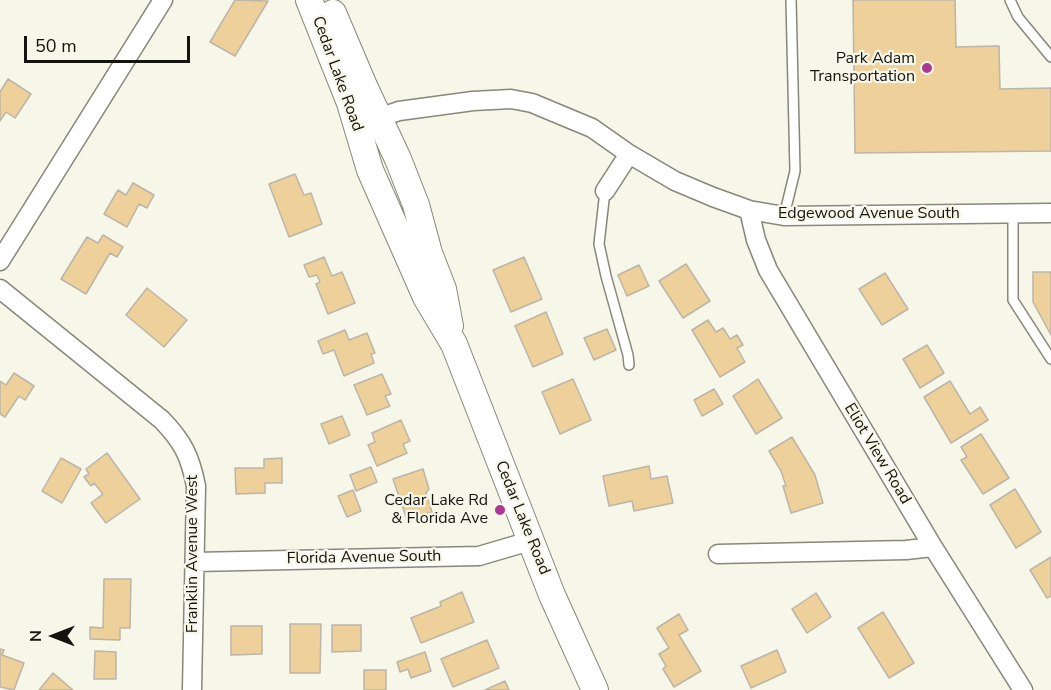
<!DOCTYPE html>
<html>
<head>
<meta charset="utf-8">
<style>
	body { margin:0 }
	#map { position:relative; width:1051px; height:690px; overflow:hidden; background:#f6f7e8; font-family:"Nunito Sans",sans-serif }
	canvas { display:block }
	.north { position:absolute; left:24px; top:606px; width:60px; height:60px; -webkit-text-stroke:4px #f6f7e8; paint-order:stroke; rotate:270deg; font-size:16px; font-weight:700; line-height:24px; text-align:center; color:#14140f }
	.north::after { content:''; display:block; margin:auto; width:21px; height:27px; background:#14140f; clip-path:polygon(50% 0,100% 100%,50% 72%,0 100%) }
	.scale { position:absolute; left:24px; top:36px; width:166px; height:27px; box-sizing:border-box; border:3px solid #14140f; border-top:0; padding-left:8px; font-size:18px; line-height:21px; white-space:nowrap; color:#14140f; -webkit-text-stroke:4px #f6f7e8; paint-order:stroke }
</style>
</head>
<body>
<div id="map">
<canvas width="1051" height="690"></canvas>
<div class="north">N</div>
<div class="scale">50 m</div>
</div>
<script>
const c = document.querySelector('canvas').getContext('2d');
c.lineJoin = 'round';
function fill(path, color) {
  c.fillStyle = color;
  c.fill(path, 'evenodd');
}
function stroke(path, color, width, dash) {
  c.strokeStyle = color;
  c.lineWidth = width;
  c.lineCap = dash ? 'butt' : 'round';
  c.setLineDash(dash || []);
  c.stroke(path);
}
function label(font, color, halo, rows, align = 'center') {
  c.font = font + ' "Nunito Sans",sans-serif';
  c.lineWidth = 4.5;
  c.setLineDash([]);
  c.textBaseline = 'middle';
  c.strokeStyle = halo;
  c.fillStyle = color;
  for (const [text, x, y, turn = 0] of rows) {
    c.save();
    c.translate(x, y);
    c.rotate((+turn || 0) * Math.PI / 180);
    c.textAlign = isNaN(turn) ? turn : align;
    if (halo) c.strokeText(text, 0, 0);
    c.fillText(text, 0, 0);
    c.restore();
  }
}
const building = new Path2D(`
	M 235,0 L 268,1 L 235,56 L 210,42 Z
	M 853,0 L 955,0 L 956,47 L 999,46 L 1000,89 L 1051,88 L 1051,151 L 855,153 Z
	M 8,79 L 31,94 L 15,118 L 6,112 L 0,121 L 0,92 Z
	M 295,174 L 304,195 L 311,193 L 322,224 L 289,237 L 269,184 Z
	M 133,183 L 154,195 L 147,208 L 139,204 L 127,227 L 104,214 L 118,190 L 126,195 Z
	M 103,235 L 123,247 L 117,257 L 110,253 L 86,294 L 61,279 L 87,237 L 98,243 Z
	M 324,257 L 332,276 L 342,272 L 355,303 L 328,314 L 316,284 L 320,282 L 317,275 L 309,277 L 304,265 Z
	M 524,257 L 542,299 L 511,312 L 493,270 Z
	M 686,264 L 710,301 L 683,318 L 659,281 Z
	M 639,265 L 649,286 L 627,296 L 618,275 Z
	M 1033,272 L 1051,272 L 1051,335 L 1033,302 Z
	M 885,273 L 908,309 L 882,325 L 859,289 Z
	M 147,288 L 187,320 L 164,347 L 126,315 Z
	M 546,312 L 563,354 L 533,367 L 515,326 Z
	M 708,320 L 716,332 L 723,328 L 730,339 L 737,335 L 743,345 L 737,348 L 745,362 L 720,377 L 692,330 Z
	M 607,329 L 616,350 L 594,360 L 584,338 Z
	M 345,330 L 349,340 L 367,333 L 375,353 L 371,354 L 374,363 L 344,376 L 334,350 L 323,354 L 318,341 Z
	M 927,345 L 944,373 L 920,388 L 903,359 Z
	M 14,373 L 34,386 L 25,400 L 19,396 L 5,417 L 0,414 L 0,381 L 6,385 Z
	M 382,374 L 391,394 L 385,396 L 390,406 L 367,415 L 354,385 Z
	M 573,379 L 591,420 L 560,434 L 542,392 Z
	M 758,379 L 782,418 L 756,434 L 733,396 Z
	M 950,381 L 970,414 L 980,407 L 988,420 L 951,443 L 924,397 Z
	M 714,389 L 723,404 L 702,416 L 694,400 Z
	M 342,416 L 350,435 L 329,444 L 321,424 Z
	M 401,420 L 410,441 L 403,444 L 407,453 L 377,466 L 368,445 L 375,442 L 372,433 Z
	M 981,434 L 1009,478 L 983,494 L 961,460 L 967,457 L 961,447 Z
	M 792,437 L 815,475 L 823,503 L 791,513 L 783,486 L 786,486 L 781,471 L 769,451 Z
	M 107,453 L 140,499 L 106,523 L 91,503 L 103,494 L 94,483 L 91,486 L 84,477 L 89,474 L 86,469 Z
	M 61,458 L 81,469 L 62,503 L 42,491 Z
	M 282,458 L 282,483 L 265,483 L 265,493 L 236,494 L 235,468 L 264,468 L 264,459 Z
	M 649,466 L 651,479 L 667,476 L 673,503 L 634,511 L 632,501 L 609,506 L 603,476 Z
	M 371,467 L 377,482 L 356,491 L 350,475 Z
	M 423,469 L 429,489 L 426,493 L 432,512 L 407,520 L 393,479 Z
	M 1015,489 L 1041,532 L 1016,548 L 990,505 Z
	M 353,490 L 361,511 L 347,517 L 338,496 Z
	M 1051,557 L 1051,596 L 1047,598 L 1030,570 Z
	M 104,579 L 131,579 L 130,628 L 120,628 L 120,640 L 90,639 L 90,627 L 103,628 Z
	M 462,592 L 474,622 L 421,643 L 411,618 L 441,606 L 440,602 Z
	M 816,593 L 831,617 L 807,633 L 792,609 Z
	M 883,612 L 914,663 L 889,678 L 858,628 Z
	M 679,614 L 688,630 L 679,635 L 701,671 L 674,687 L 663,669 L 666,666 L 659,654 L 669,648 L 657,628 Z
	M 290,624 L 321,624 L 320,673 L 290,673 Z
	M 332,625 L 361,625 L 361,651 L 332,652 Z
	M 231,626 L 262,626 L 262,654 L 231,655 Z
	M 487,640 L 499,668 L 453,687 L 441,659 Z
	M 0,649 L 4,650 L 2,655 L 24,663 L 14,690 L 0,687 Z
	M 777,650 L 786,672 L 751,688 L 741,666 Z
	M 95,651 L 116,652 L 116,679 L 94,679 Z
	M 425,652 L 431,671 L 411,678 L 408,669 L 400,672 L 397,662 Z
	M 364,670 L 386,670 L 386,690 L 364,690 Z
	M 53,673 L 73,690 L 39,690 Z
	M 505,681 L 509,690 L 485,690 Z`);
fill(building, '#edd09a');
stroke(building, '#bcb5a8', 1.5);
const lane = new Path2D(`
	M 1010,0 L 1018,17 L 1051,57
	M 605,191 L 599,244 L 606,276 L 628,355 L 629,365
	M 1013,213 L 1013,300 L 1051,359
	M 784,216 L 795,171 L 791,0`);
const street = new Path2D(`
	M 367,122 L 399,111 L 473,101 L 511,99 L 532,103 L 592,128 L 629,154 L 675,181 L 713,197 L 749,210 L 784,216 L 1051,213
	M 605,191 L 629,154
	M 749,210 L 756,240 L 768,270 L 933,547 L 1023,690
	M 0,261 L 163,0
	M 0,289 L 162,420 C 183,442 190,456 196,486 L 192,690
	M 718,554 L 906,550 L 933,547
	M 195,562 L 479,556 L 530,541`);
const secondary = new Path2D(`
	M 309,0 L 350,103 L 370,170 L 426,297 L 454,344 L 552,595 L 595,690
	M 333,13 L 364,86 L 398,159 L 416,205 L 429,253 L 443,289 L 450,326`);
stroke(lane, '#87887a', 12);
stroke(street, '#87887a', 21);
stroke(secondary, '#87887a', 28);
stroke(lane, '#fff', 9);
stroke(street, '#fff', 18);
stroke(secondary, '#fff', 26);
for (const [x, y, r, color] of [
	[927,68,6,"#ab3994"],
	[500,510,6,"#ab3994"]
]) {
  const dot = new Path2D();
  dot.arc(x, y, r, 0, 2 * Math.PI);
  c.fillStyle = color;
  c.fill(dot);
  stroke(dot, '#f6f7e8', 2);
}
label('16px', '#14140f', '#f6f7e8', [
	["Park Adam",915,59],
	["Transportation",915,77],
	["Cedar Lake Rd",488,501],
	["& Florida Ave",488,519]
], 'right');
label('16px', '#14140f', '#f6f7e8', [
	["Cedar Lake Road",337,74,70],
	["Edgewood Avenue South",869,214],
	["Eliot View Road",877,454,59],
	["Cedar Lake Road",522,518,68],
	["Franklin Avenue West",193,554,-90],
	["Florida Avenue South",364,558,-1]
]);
</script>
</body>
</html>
